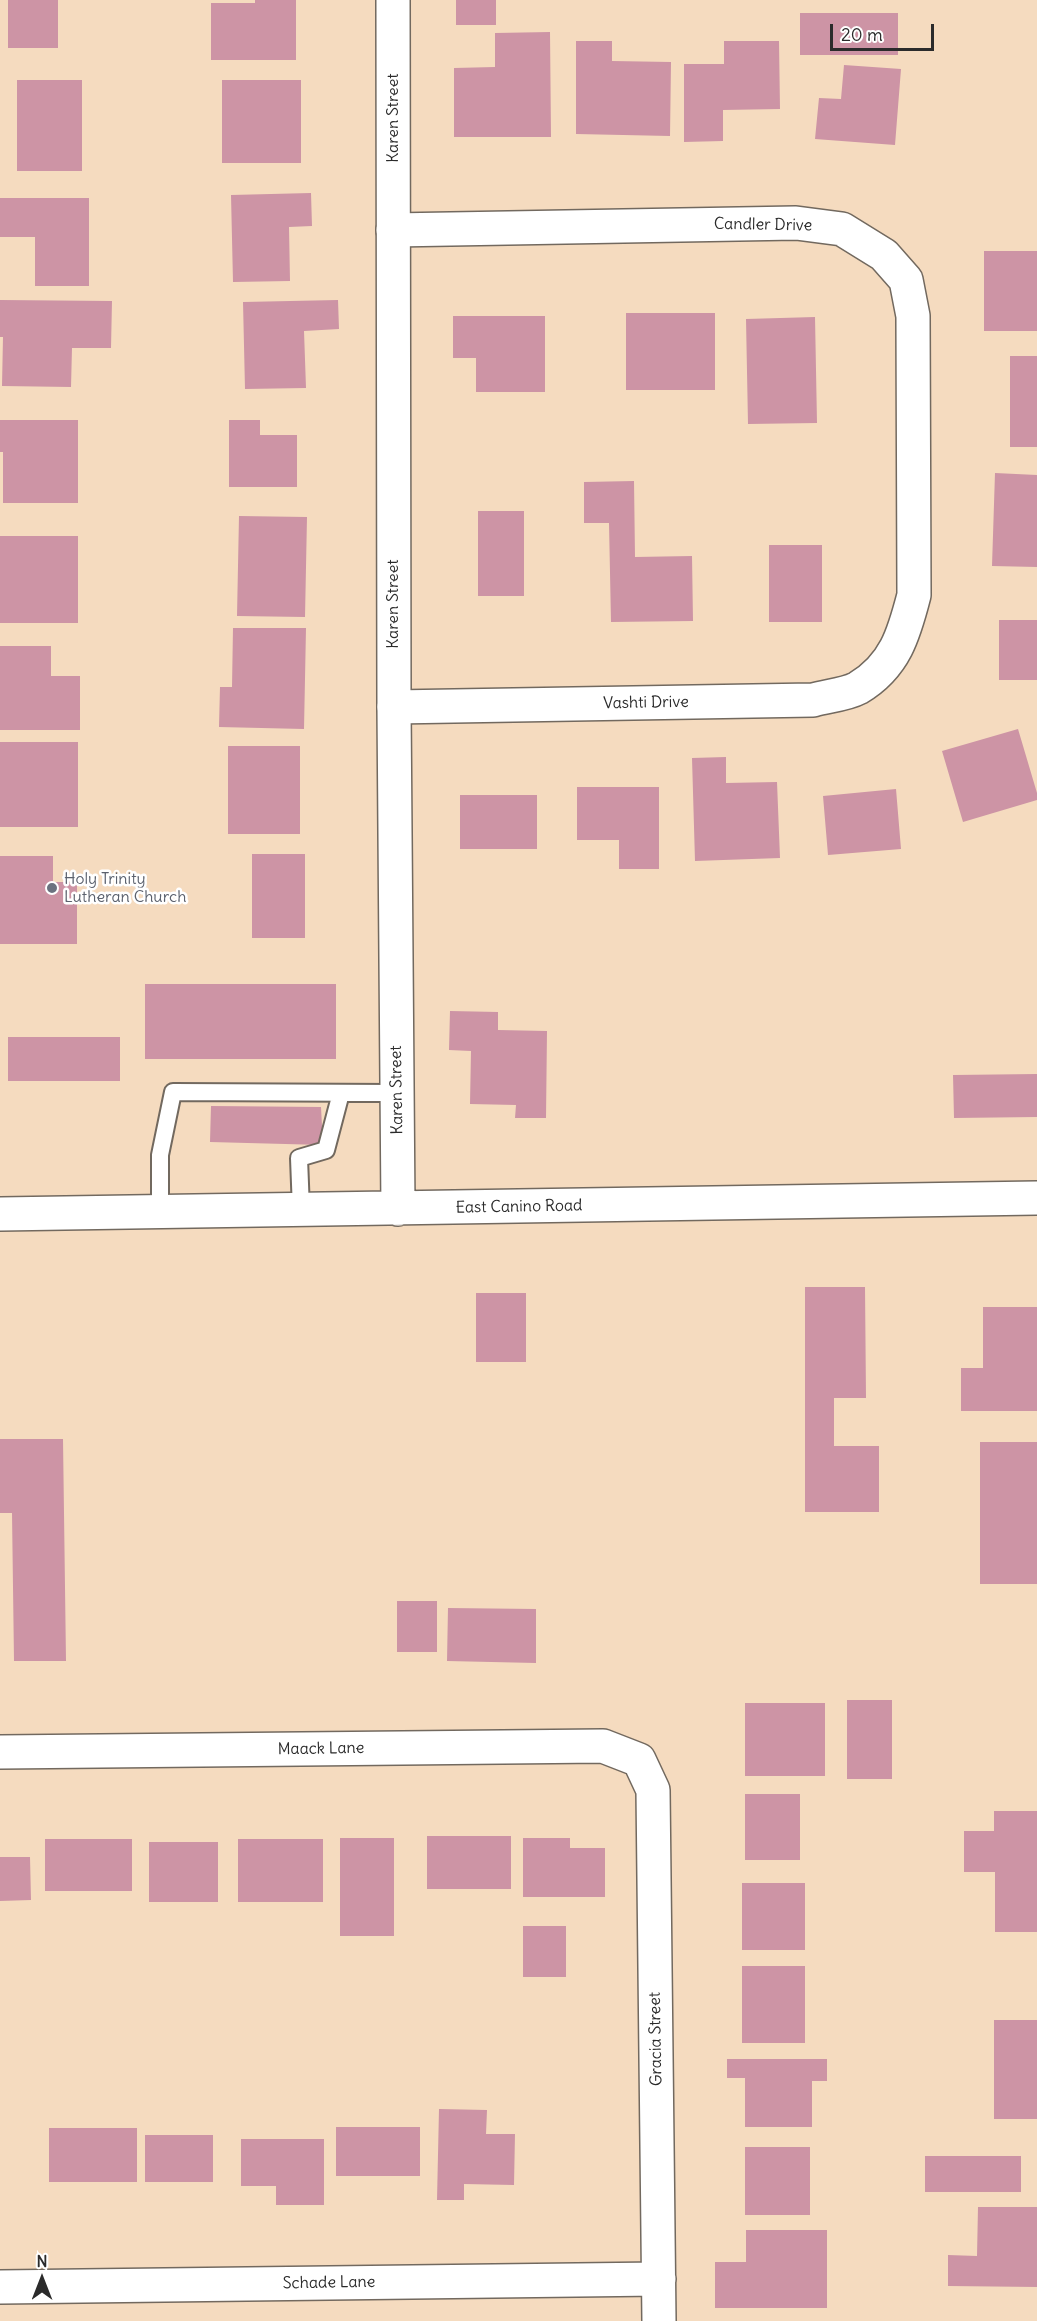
<!DOCTYPE html>
<html>
<head>
<meta charset="utf-8">
<style>
	body { margin:0 }
	#map { position:relative; width:1037px; height:2321px; overflow:hidden; background:#f5dbbf; font-family:Delius,sans-serif }
	canvas { display:block }
	.north { position:absolute; left:12px; top:2249px; width:60px; height:60px; -webkit-text-stroke:4px #fff; paint-order:stroke; rotate:0deg; font-size:16px; font-weight:700; line-height:24px; text-align:center; color:#2b2b2b }
	.north::after { content:''; display:block; margin:auto; width:21px; height:27px; background:#2b2b2b; clip-path:polygon(50% 0,100% 100%,50% 72%,0 100%) }
	.scale { position:absolute; left:830px; top:24px; width:104px; height:27px; box-sizing:border-box; border:3px solid #2b2b2b; border-top:0; padding-left:8px; font-size:18px; line-height:21px; white-space:nowrap; color:#2b2b2b; -webkit-text-stroke:4px #fff; paint-order:stroke }
</style>
</head>
<body>
<div id="map">
<canvas width="1037" height="2321"></canvas>
<div class="north">N</div>
<div class="scale">20 m</div>
</div>
<script>
const c = document.querySelector('canvas').getContext('2d');
c.lineJoin = 'round';
function fill(path, color) {
  c.fillStyle = color;
  c.fill(path, 'evenodd');
}
function stroke(path, color, width, dash) {
  c.strokeStyle = color;
  c.lineWidth = width;
  c.lineCap = dash ? 'butt' : 'round';
  c.setLineDash(dash || []);
  c.stroke(path);
}
function label(font, color, halo, rows, align = 'center') {
  c.font = font + ' Delius,sans-serif';
  c.lineWidth = 5;
  c.setLineDash([]);
  c.textBaseline = 'middle';
  c.strokeStyle = halo;
  c.fillStyle = color;
  for (const [text, x, y, turn = 0] of rows) {
    c.save();
    c.translate(x, y);
    c.rotate((+turn || 0) * Math.PI / 180);
    c.textAlign = isNaN(turn) ? turn : align;
    if (halo) c.strokeText(text, 0, 0);
    c.fillText(text, 0, 0);
    c.restore();
  }
}
fill(new Path2D(`
	M 8,0 L 58,0 L 58,48 L 8,48 Z
	M 255,0 L 296,0 L 296,60 L 211,60 L 211,3 L 255,3 Z
	M 456,0 L 496,0 L 496,25 L 456,25 Z
	M 800,13 L 898,13 L 898,55 L 800,55 Z
	M 550,32 L 551,137 L 454,137 L 454,68 L 495,67 L 495,33 Z
	M 576,41 L 612,41 L 612,61 L 671,62 L 670,136 L 576,134 Z
	M 724,41 L 779,41 L 780,109 L 723,110 L 723,141 L 684,142 L 684,64 L 724,64 Z
	M 844,65 L 901,69 L 895,145 L 815,139 L 819,98 L 841,99 Z
	M 17,80 L 82,80 L 82,171 L 17,171 Z
	M 222,80 L 301,80 L 301,163 L 222,163 Z
	M 311,193 L 312,226 L 289,227 L 290,281 L 233,282 L 231,195 Z
	M 0,198 L 89,198 L 89,286 L 35,286 L 35,237 L 0,237 Z
	M 984,251 L 1037,251 L 1037,331 L 984,331 Z
	M 0,300 L 112,301 L 111,348 L 72,348 L 71,387 L 2,386 L 3,337 L 0,337 Z
	M 338,300 L 339,329 L 304,331 L 306,388 L 245,389 L 243,302 Z
	M 626,313 L 715,313 L 715,390 L 626,390 Z
	M 453,316 L 545,316 L 545,392 L 476,392 L 476,358 L 453,358 Z
	M 815,317 L 817,423 L 748,424 L 746,319 Z
	M 1010,356 L 1037,356 L 1037,447 L 1010,447 Z
	M 0,420 L 78,420 L 78,503 L 3,503 L 3,452 L 0,452 Z
	M 229,420 L 260,420 L 260,435 L 297,435 L 297,487 L 229,487 Z
	M 995,473 L 1037,475 L 1037,567 L 992,566 Z
	M 634,481 L 635,557 L 692,556 L 693,621 L 611,622 L 609,523 L 584,523 L 584,482 Z
	M 478,511 L 524,511 L 524,596 L 478,596 Z
	M 239,516 L 307,517 L 305,617 L 237,616 Z
	M 0,536 L 78,536 L 78,623 L 0,623 Z
	M 769,545 L 822,545 L 822,622 L 769,622 Z
	M 999,620 L 1037,620 L 1037,680 L 999,680 Z
	M 233,628 L 306,628 L 304,729 L 219,727 L 220,687 L 232,687 Z
	M 0,646 L 51,646 L 51,676 L 80,676 L 80,730 L 0,730 Z
	M 1018,729 L 1037,793 L 1037,800 L 963,822 L 942,751 Z
	M 0,742 L 78,742 L 78,827 L 0,827 Z
	M 228,746 L 300,746 L 300,834 L 228,834 Z
	M 726,757 L 726,783 L 777,782 L 780,858 L 695,861 L 692,758 Z
	M 577,787 L 659,787 L 659,869 L 619,869 L 619,840 L 577,840 Z
	M 896,789 L 901,849 L 828,855 L 823,796 Z
	M 460,795 L 537,795 L 537,849 L 460,849 Z
	M 252,854 L 305,854 L 305,938 L 252,938 Z
	M 0,856 L 53,856 L 53,882 L 77,882 L 77,944 L 0,944 Z
	M 145,984 L 336,984 L 336,1059 L 145,1059 Z
	M 450,1011 L 498,1012 L 498,1030 L 547,1031 L 546,1118 L 515,1118 L 516,1105 L 470,1104 L 471,1051 L 449,1050 Z
	M 8,1037 L 120,1037 L 120,1081 L 8,1081 Z
	M 1037,1074 L 1037,1117 L 954,1118 L 953,1075 Z
	M 211,1106 L 321,1107 L 323,1145 L 210,1142 Z
	M 805,1287 L 865,1287 L 866,1398 L 834,1398 L 834,1446 L 879,1446 L 879,1512 L 805,1512 Z
	M 476,1293 L 526,1293 L 526,1362 L 476,1362 Z
	M 983,1307 L 1037,1307 L 1037,1411 L 961,1411 L 961,1368 L 983,1368 Z
	M 0,1439 L 63,1439 L 66,1661 L 14,1661 L 12,1513 L 0,1513 Z
	M 980,1442 L 1037,1442 L 1037,1584 L 980,1584 Z
	M 397,1601 L 437,1601 L 437,1652 L 397,1652 Z
	M 448,1608 L 536,1609 L 536,1663 L 447,1661 Z
	M 847,1700 L 892,1700 L 892,1779 L 847,1779 Z
	M 745,1703 L 825,1703 L 825,1776 L 745,1776 Z
	M 745,1794 L 800,1794 L 800,1860 L 745,1860 Z
	M 994,1811 L 1037,1811 L 1037,1932 L 995,1932 L 995,1872 L 964,1872 L 964,1831 L 994,1831 Z
	M 427,1836 L 511,1836 L 511,1889 L 427,1889 Z
	M 340,1838 L 394,1838 L 394,1936 L 340,1936 Z
	M 523,1838 L 570,1838 L 570,1848 L 605,1848 L 605,1897 L 523,1897 Z
	M 45,1839 L 132,1839 L 132,1891 L 45,1891 Z
	M 238,1839 L 323,1839 L 323,1902 L 238,1902 Z
	M 149,1842 L 218,1842 L 218,1902 L 149,1902 Z
	M 0,1857 L 30,1857 L 31,1900 L 0,1901 Z
	M 742,1883 L 805,1883 L 805,1950 L 742,1950 Z
	M 523,1926 L 566,1926 L 566,1977 L 523,1977 Z
	M 742,1966 L 805,1966 L 805,2043 L 742,2043 Z
	M 994,2020 L 1037,2020 L 1037,2119 L 994,2119 Z
	M 727,2059 L 827,2059 L 827,2081 L 812,2081 L 812,2127 L 745,2127 L 745,2078 L 727,2078 Z
	M 439,2109 L 487,2110 L 486,2134 L 515,2134 L 514,2185 L 464,2184 L 464,2200 L 437,2200 Z
	M 336,2127 L 420,2127 L 420,2176 L 336,2176 Z
	M 49,2128 L 137,2128 L 137,2182 L 49,2182 Z
	M 145,2135 L 213,2135 L 213,2182 L 145,2182 Z
	M 241,2139 L 324,2139 L 324,2205 L 276,2205 L 276,2186 L 241,2186 Z
	M 745,2147 L 810,2147 L 810,2215 L 745,2215 Z
	M 925,2156 L 1021,2156 L 1021,2192 L 925,2192 Z
	M 978,2207 L 1037,2207 L 1037,2287 L 948,2286 L 948,2255 L 977,2256 Z
	M 746,2230 L 827,2230 L 827,2308 L 715,2308 L 715,2262 L 746,2262 Z`), '#cd94a5');
const lane = new Path2D(`
	M 301,1210 L 299,1158 L 326,1150 L 341,1093
	M 160,1212 L 160,1155 L 173,1092 L 397,1093`);
const street = new Path2D(`
	M 393,230 L 796,223 L 842,229 L 884,255 L 906,280 L 913,316 L 914,595 C 904,634 895,666 858,688 C 845,695 826,696 813,700 L 394,707
	M 0,1752 L 603,1746 L 639,1760 L 653,1790 L 659,2321
	M 0,2287 L 659,2279`);
const secondary = new Path2D(`
	M 393,0 L 394,707 L 398,1209
	M 0,1214 L 1037,1198`);
stroke(lane, '#72695f', 20);
stroke(street, '#72695f', 36);
stroke(secondary, '#72695f', 36);
stroke(lane, '#fff', 16);
stroke(street, '#fff', 33);
stroke(secondary, '#fff', 33);
for (const [x, y, r, color] of [
	[52,888,6,"#6b7280"]
]) {
  const dot = new Path2D();
  dot.arc(x, y, r, 0, 2 * Math.PI);
  c.fillStyle = color;
  c.fill(dot);
  stroke(dot, '#fff', 2);
}
label('16px', '#2b2b2b', '#fff', [
	["Karen Street",393,118,-90],
	["Candler Drive",763,225,1],
	["Karen Street",393,604,-90],
	["Vashti Drive",646,703,-1],
	["Karen Street",397,1090,-91],
	["East Canino Road",519,1207,-1],
	["Maack Lane",321,1749,-1],
	["Gracia Street",656,2039,-91],
	["Schade Lane",329,2283,-1]
]);
label('16px', '#5b616d', '#fff', [
	["Holy Trinity",64,879],
	["Lutheran Church",64,897]
], 'left');
</script>
</body>
</html>
